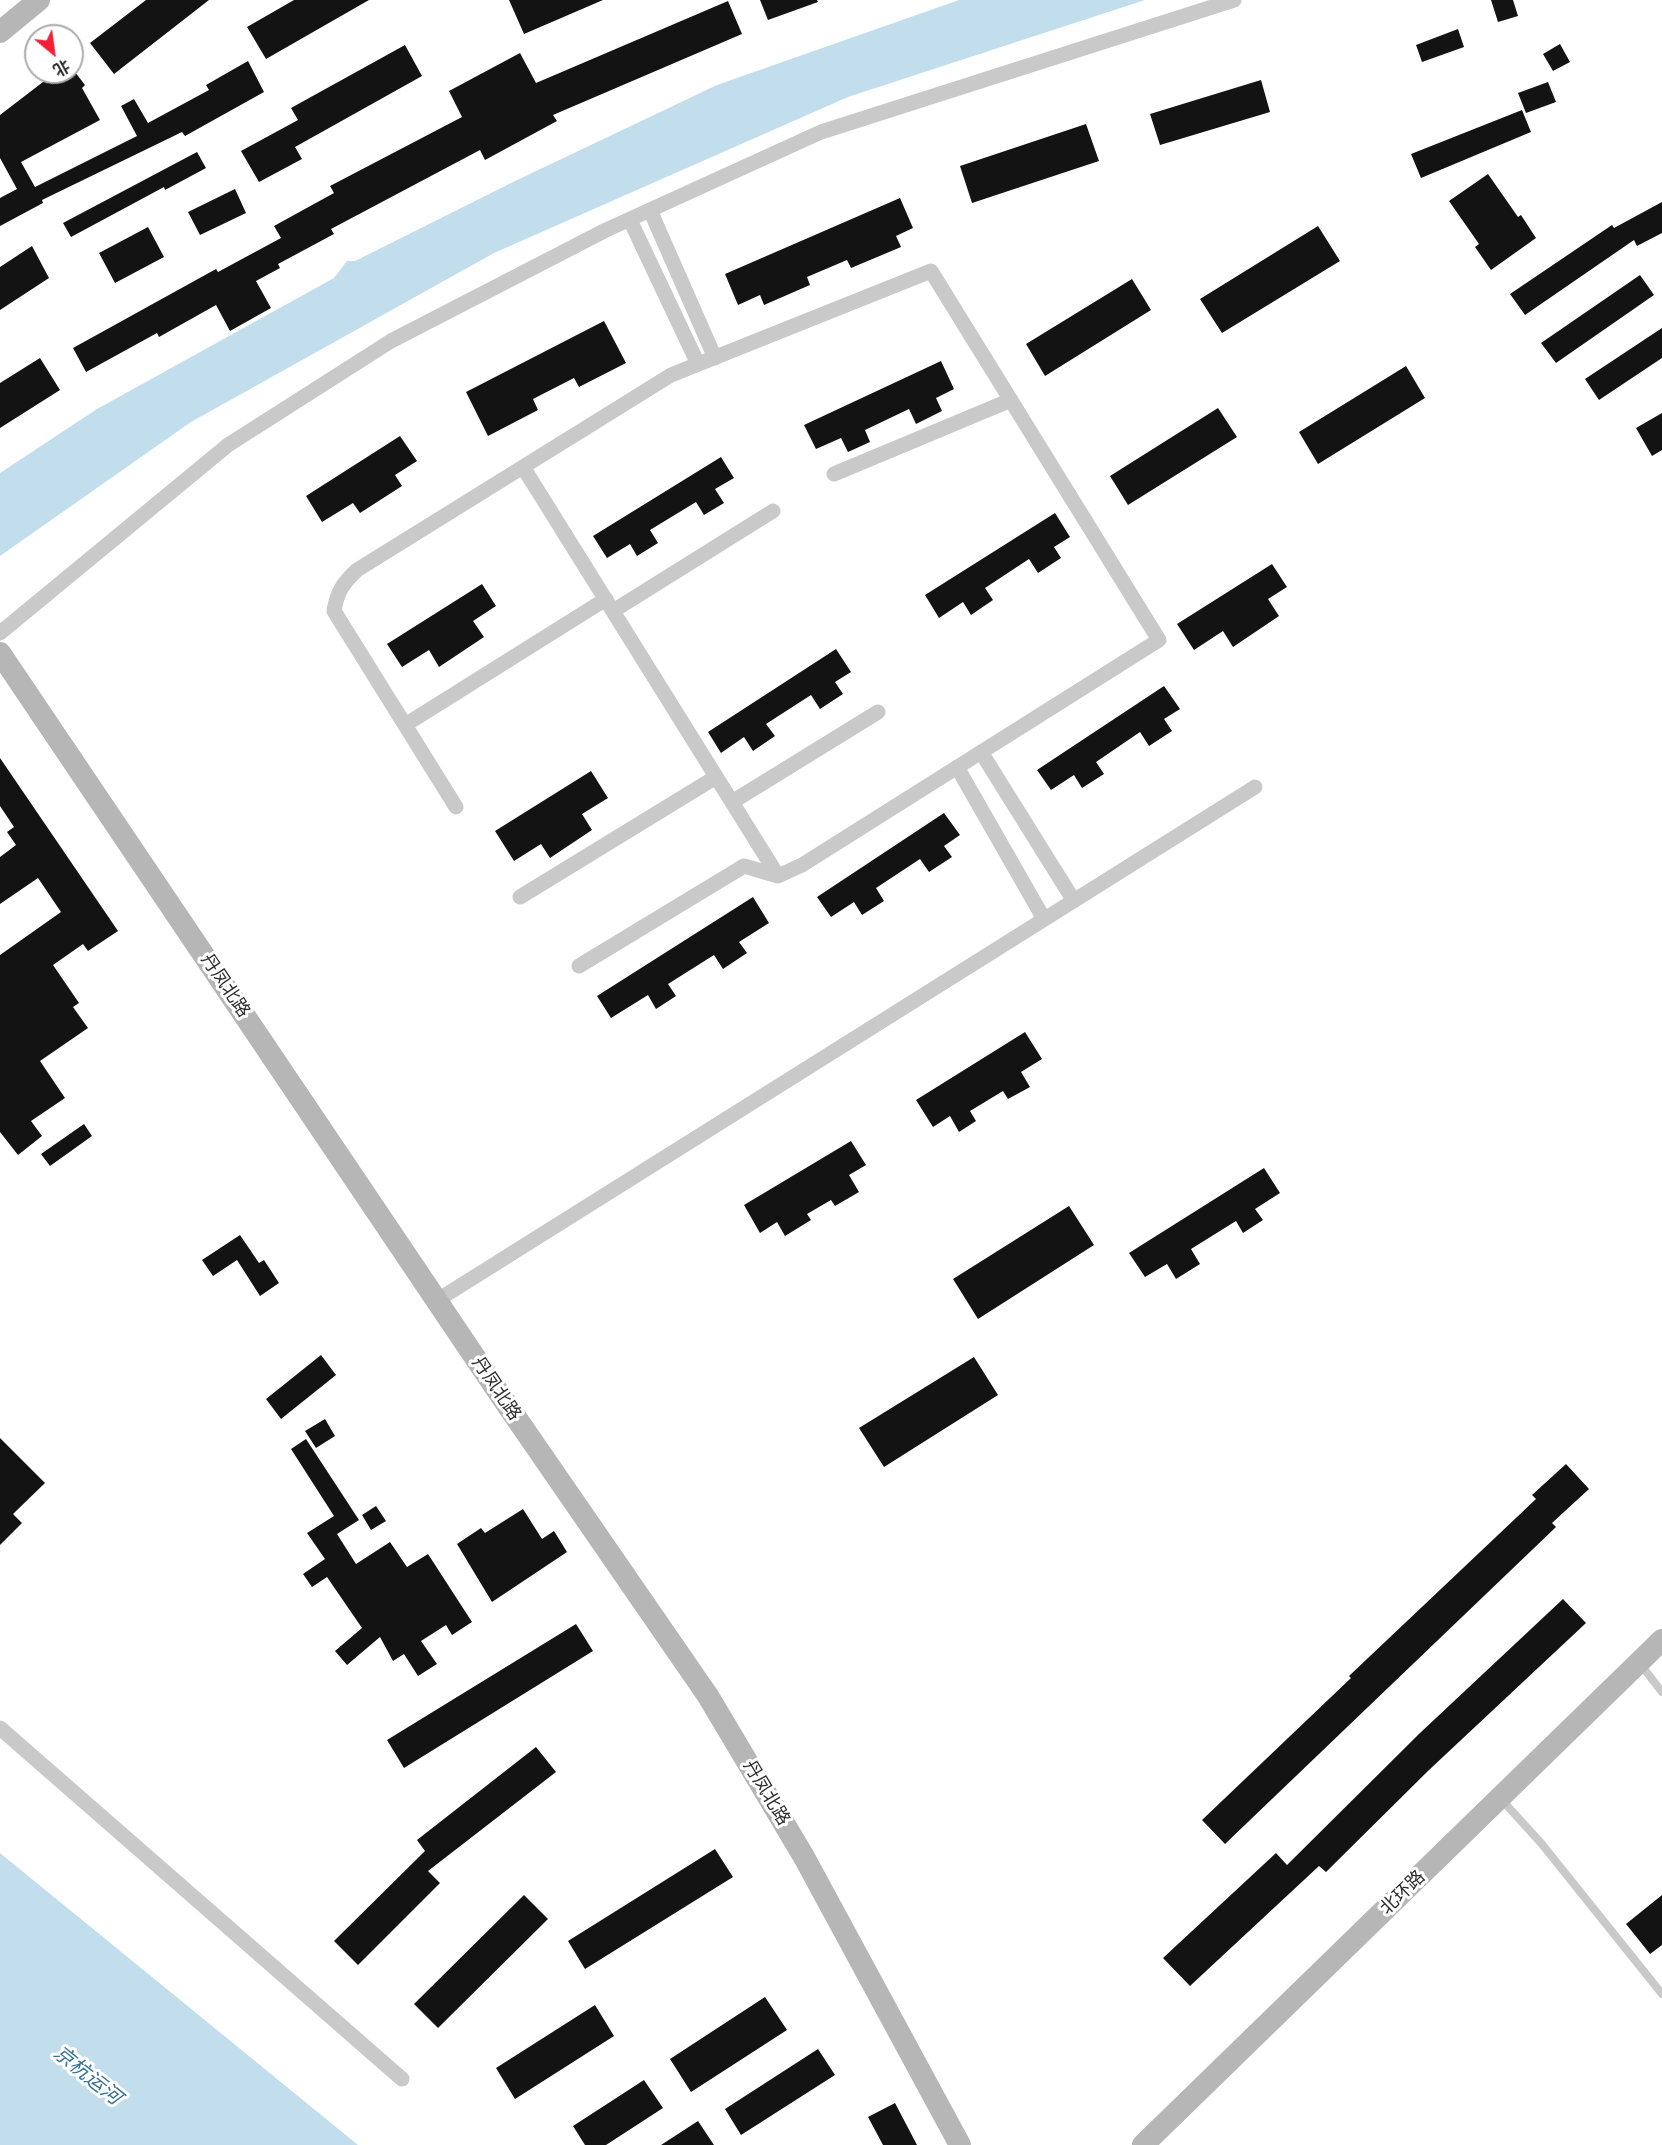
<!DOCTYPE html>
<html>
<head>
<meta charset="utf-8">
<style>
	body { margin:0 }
	#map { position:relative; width:1662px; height:2145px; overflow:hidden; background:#fff; font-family:"Archivo Narrow","Noto Sans SC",sans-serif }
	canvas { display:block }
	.north { position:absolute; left:24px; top:24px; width:60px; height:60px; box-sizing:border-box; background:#fff; border:2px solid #ababab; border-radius:50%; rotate:151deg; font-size:16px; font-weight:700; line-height:24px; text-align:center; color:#2c2c2c }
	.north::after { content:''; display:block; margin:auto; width:21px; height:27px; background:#f22037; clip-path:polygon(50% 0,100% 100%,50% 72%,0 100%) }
</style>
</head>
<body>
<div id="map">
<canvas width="1662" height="2145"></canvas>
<div class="north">北</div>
</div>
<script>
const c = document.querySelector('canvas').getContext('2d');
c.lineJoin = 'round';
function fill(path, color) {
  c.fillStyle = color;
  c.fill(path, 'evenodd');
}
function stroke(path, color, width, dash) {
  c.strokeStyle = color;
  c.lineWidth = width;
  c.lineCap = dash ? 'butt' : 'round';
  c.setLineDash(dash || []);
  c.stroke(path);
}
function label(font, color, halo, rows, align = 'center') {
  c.font = font + ' "Archivo Narrow","Noto Sans SC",sans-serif';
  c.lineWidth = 6;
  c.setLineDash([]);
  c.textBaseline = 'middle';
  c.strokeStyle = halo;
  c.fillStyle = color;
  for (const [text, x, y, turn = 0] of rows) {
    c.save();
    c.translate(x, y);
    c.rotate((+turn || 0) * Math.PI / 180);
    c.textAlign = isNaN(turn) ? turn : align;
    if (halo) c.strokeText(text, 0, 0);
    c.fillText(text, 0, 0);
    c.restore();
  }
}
fill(new Path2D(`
	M 959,0 L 1145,0 L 848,97 L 494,253 L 191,422 L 0,556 L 0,473 L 97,409 L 334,278 L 347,261 L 355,261 L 513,182 L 717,85 Z
	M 0,1852 L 0,1853 L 358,2145 L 0,2145 Z`), '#c2deed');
fill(new Path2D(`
	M 146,0 L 209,0 L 114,74 L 90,43 Z
	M 294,0 L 369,0 L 266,59 L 247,27 Z
	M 509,0 L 603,0 L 524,34 Z
	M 760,0 L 817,0 L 818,2 L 768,20 Z
	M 1491,0 L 1513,0 L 1518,16 L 1498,22 Z
	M 728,1 L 742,34 L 553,115 L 557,121 L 485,160 L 480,150 L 331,229 L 334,234 L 278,264 L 280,268 L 256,281 L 271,308 L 230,331 L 216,305 L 159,337 L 157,333 L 86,372 L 73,348 L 216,269 L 218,272 L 281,238 L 274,226 L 334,193 L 330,186 L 462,117 L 449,91 L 520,53 L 536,83 Z
	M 1458,29 L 1464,47 L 1422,62 L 1416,45 Z
	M 1560,44 L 1570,62 L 1553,71 L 1543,54 Z
	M 405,45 L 422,76 L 295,147 L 302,159 L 259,182 L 241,151 L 298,120 L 291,108 Z
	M 248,61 L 264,92 L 185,136 L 182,132 L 42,200 L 43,203 L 0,226 L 0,198 L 17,189 L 0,158 L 0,115 L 56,72 L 75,72 L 85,85 L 82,88 L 100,120 L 21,162 L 35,187 L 137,136 L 121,106 L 134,99 L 148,123 L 209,90 L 206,85 Z
	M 1261,80 L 1270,112 L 1160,145 L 1150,114 Z
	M 1548,82 L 1556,102 L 1526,113 L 1518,93 Z
	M 1522,110 L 1531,132 L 1421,178 L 1411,154 Z
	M 1086,124 L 1099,161 L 972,203 L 960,166 Z
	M 197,152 L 206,168 L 165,190 L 164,187 L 71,237 L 63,223 Z
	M 1488,174 L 1518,217 L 1521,215 L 1536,238 L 1491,270 L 1475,247 L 1479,244 L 1449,201 Z
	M 235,189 L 246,213 L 200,235 L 188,212 Z
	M 900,198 L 913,228 L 896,236 L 901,247 L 851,268 L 847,260 L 807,277 L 810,285 L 764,305 L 760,295 L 738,305 L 725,274 Z
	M 1662,202 L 1662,233 L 1637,246 L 1634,240 L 1525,315 L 1510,294 L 1612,225 L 1614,228 Z
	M 1318,226 L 1340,261 L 1222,333 L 1200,299 Z
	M 148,227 L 164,257 L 115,283 L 99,253 Z
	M 32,246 L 49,278 L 0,310 L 0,267 Z
	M 1640,275 L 1654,295 L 1556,363 L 1541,343 Z
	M 1132,279 L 1151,310 L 1045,376 L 1026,344 Z
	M 604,321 L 626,363 L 579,387 L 574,378 L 533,399 L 538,410 L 488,436 L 466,392 Z
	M 1662,328 L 1662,358 L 1599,400 L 1585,379 Z
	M 40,358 L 60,390 L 0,428 L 0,383 Z
	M 941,361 L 954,389 L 936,398 L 942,411 L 916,424 L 909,409 L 865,430 L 870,442 L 848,452 L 841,438 L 816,449 L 804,425 Z
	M 1406,366 L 1425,398 L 1318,464 L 1299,432 Z
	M 1218,408 L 1237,437 L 1128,505 L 1110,476 Z
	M 1662,413 L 1662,450 L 1652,456 L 1636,428 Z
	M 400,436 L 417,461 L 395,475 L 402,486 L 360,513 L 353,503 L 322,522 L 306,496 Z
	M 721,457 L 734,478 L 715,489 L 724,503 L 704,515 L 696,502 L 650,530 L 658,543 L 637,556 L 630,544 L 607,558 L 593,536 Z
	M 1055,513 L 1070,537 L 1054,547 L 1061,558 L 1038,573 L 1029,559 L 985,588 L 993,600 L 971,615 L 963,602 L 939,618 L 925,595 Z
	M 1272,564 L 1287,587 L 1268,599 L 1279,616 L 1233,647 L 1223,631 L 1194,650 L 1177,624 Z
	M 482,584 L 496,606 L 473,621 L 484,637 L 439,667 L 429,650 L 402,667 L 387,644 Z
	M 836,649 L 851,672 L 835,682 L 843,694 L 820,709 L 811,695 L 766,724 L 775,736 L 753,751 L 744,737 L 721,753 L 708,732 Z
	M 1164,686 L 1180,709 L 1164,719 L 1172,731 L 1149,746 L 1140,732 L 1096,762 L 1104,774 L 1082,788 L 1074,775 L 1051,790 L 1037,770 Z
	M 0,758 L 118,931 L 88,951 L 83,944 L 53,965 L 79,1003 L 73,1007 L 88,1028 L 40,1061 L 65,1098 L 31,1121 L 42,1136 L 18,1155 L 0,1132 L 0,955 L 61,912 L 38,878 L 0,904 L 0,857 L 16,845 L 7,832 L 14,827 L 0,806 Z
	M 591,771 L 608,798 L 582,814 L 592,830 L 550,858 L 541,844 L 514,861 L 495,831 Z
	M 944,813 L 960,835 L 944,846 L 952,857 L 929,872 L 920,859 L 876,888 L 884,901 L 862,915 L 854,902 L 831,917 L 817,897 Z
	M 753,897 L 769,923 L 739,942 L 747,953 L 723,969 L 714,955 L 668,984 L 676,996 L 656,1009 L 648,995 L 611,1018 L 597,996 Z
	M 1025,1032 L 1042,1059 L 1021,1072 L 1030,1087 L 1008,1099 L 1003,1091 L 970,1111 L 976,1121 L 959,1132 L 950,1116 L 933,1127 L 916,1100 Z
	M 84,1124 L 92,1136 L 50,1166 L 41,1154 Z
	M 851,1141 L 866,1165 L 849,1175 L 859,1192 L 835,1206 L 831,1200 L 807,1214 L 811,1220 L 785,1236 L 777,1222 L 760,1233 L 744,1205 Z
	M 1264,1168 L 1280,1193 L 1255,1209 L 1263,1220 L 1243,1233 L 1236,1221 L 1191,1249 L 1200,1264 L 1176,1279 L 1167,1264 L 1145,1277 L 1129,1253 Z
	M 1069,1206 L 1094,1245 L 978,1319 L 953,1279 Z
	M 240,1235 L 259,1263 L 264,1260 L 279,1283 L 260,1296 L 237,1260 L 213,1276 L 202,1260 Z
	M 321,1355 L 336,1375 L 281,1419 L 266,1399 Z
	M 974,1357 L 998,1395 L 884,1467 L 859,1428 Z
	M 325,1419 L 335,1436 L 316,1448 L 305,1431 Z
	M 0,1438 L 45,1483 L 13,1514 L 22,1523 L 0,1545 Z
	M 306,1439 L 359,1520 L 337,1534 L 356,1564 L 390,1542 L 407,1567 L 428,1554 L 472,1622 L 452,1635 L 446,1625 L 421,1641 L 437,1664 L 418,1676 L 404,1654 L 393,1661 L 380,1637 L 347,1665 L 335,1651 L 362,1628 L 327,1577 L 312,1587 L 303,1574 L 325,1559 L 307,1533 L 334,1516 L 291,1449 Z
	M 1566,1464 L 1589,1489 L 1552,1523 L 1556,1527 L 1225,1844 L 1202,1820 L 1351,1678 L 1349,1676 L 1536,1499 L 1532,1495 Z
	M 376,1506 L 386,1521 L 371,1530 L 362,1515 Z
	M 523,1509 L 542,1539 L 554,1531 L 567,1552 L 492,1602 L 457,1544 L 481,1528 L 485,1533 Z
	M 1563,1599 L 1586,1623 L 1429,1770 L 1326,1872 L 1319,1866 L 1190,1986 L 1163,1958 L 1276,1853 L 1287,1865 L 1420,1733 Z
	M 576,1624 L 593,1651 L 404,1768 L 387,1740 Z
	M 536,1747 L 556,1772 L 428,1871 L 440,1883 L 358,1965 L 334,1941 L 425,1851 L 417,1840 Z
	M 715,1849 L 733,1877 L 585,1969 L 568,1941 Z
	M 524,1895 L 548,1919 L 438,2028 L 414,2004 Z
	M 1662,1895 L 1662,1945 L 1650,1954 L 1626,1924 Z
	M 765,1997 L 787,2030 L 691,2092 L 670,2059 Z
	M 595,2005 L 614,2036 L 515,2099 L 496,2068 Z
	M 818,2049 L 835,2075 L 741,2135 L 725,2109 Z
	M 644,2080 L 663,2108 L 606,2145 L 585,2145 L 573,2126 Z
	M 895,2103 L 917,2145 L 883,2145 L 868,2117 Z
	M 698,2121 L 714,2145 L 661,2145 Z`), '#131313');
stroke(new Path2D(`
	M 1641,1665 L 1662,1692
	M 1501,1799 L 1541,1843 L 1662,1994`), '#c9c9c9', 8);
stroke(new Path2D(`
	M 650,210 L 715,358
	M 630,220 L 698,364
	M 523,467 L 778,876
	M 834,474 L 1011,400
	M 613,611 L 773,511
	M 0,633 L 228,445 L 391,341 L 606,230 L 821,132 L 1234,0
	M 405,725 L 606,599
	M 981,752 L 1074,901
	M 957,767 L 1044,919
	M 732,802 L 878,712
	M 456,807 L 334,611 C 337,592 343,583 357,570 L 671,375 L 931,271 L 1159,640 L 802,865 L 778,876 L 744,866 L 579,966
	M 520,897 L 716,777
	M 436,1301 L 1255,787
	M 0,1728 L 402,2079`), '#c9c9c9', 15);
stroke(new Path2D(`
	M 0,32 L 39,0
	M 0,653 L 499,1393 L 708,1696 L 804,1857 L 960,2145
	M 1143,2145 L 1662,1640`), '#b6b6b6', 22);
label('18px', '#2c2c2c', '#fff', [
	["丹凤北路",225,986,56],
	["丹凤北路",496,1389,56],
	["丹凤北路",766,1793,59],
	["北环路",1403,1893,-44]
]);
label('italic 20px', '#357294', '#fff', [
	["京杭运河",87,2076,39]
]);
</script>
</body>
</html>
